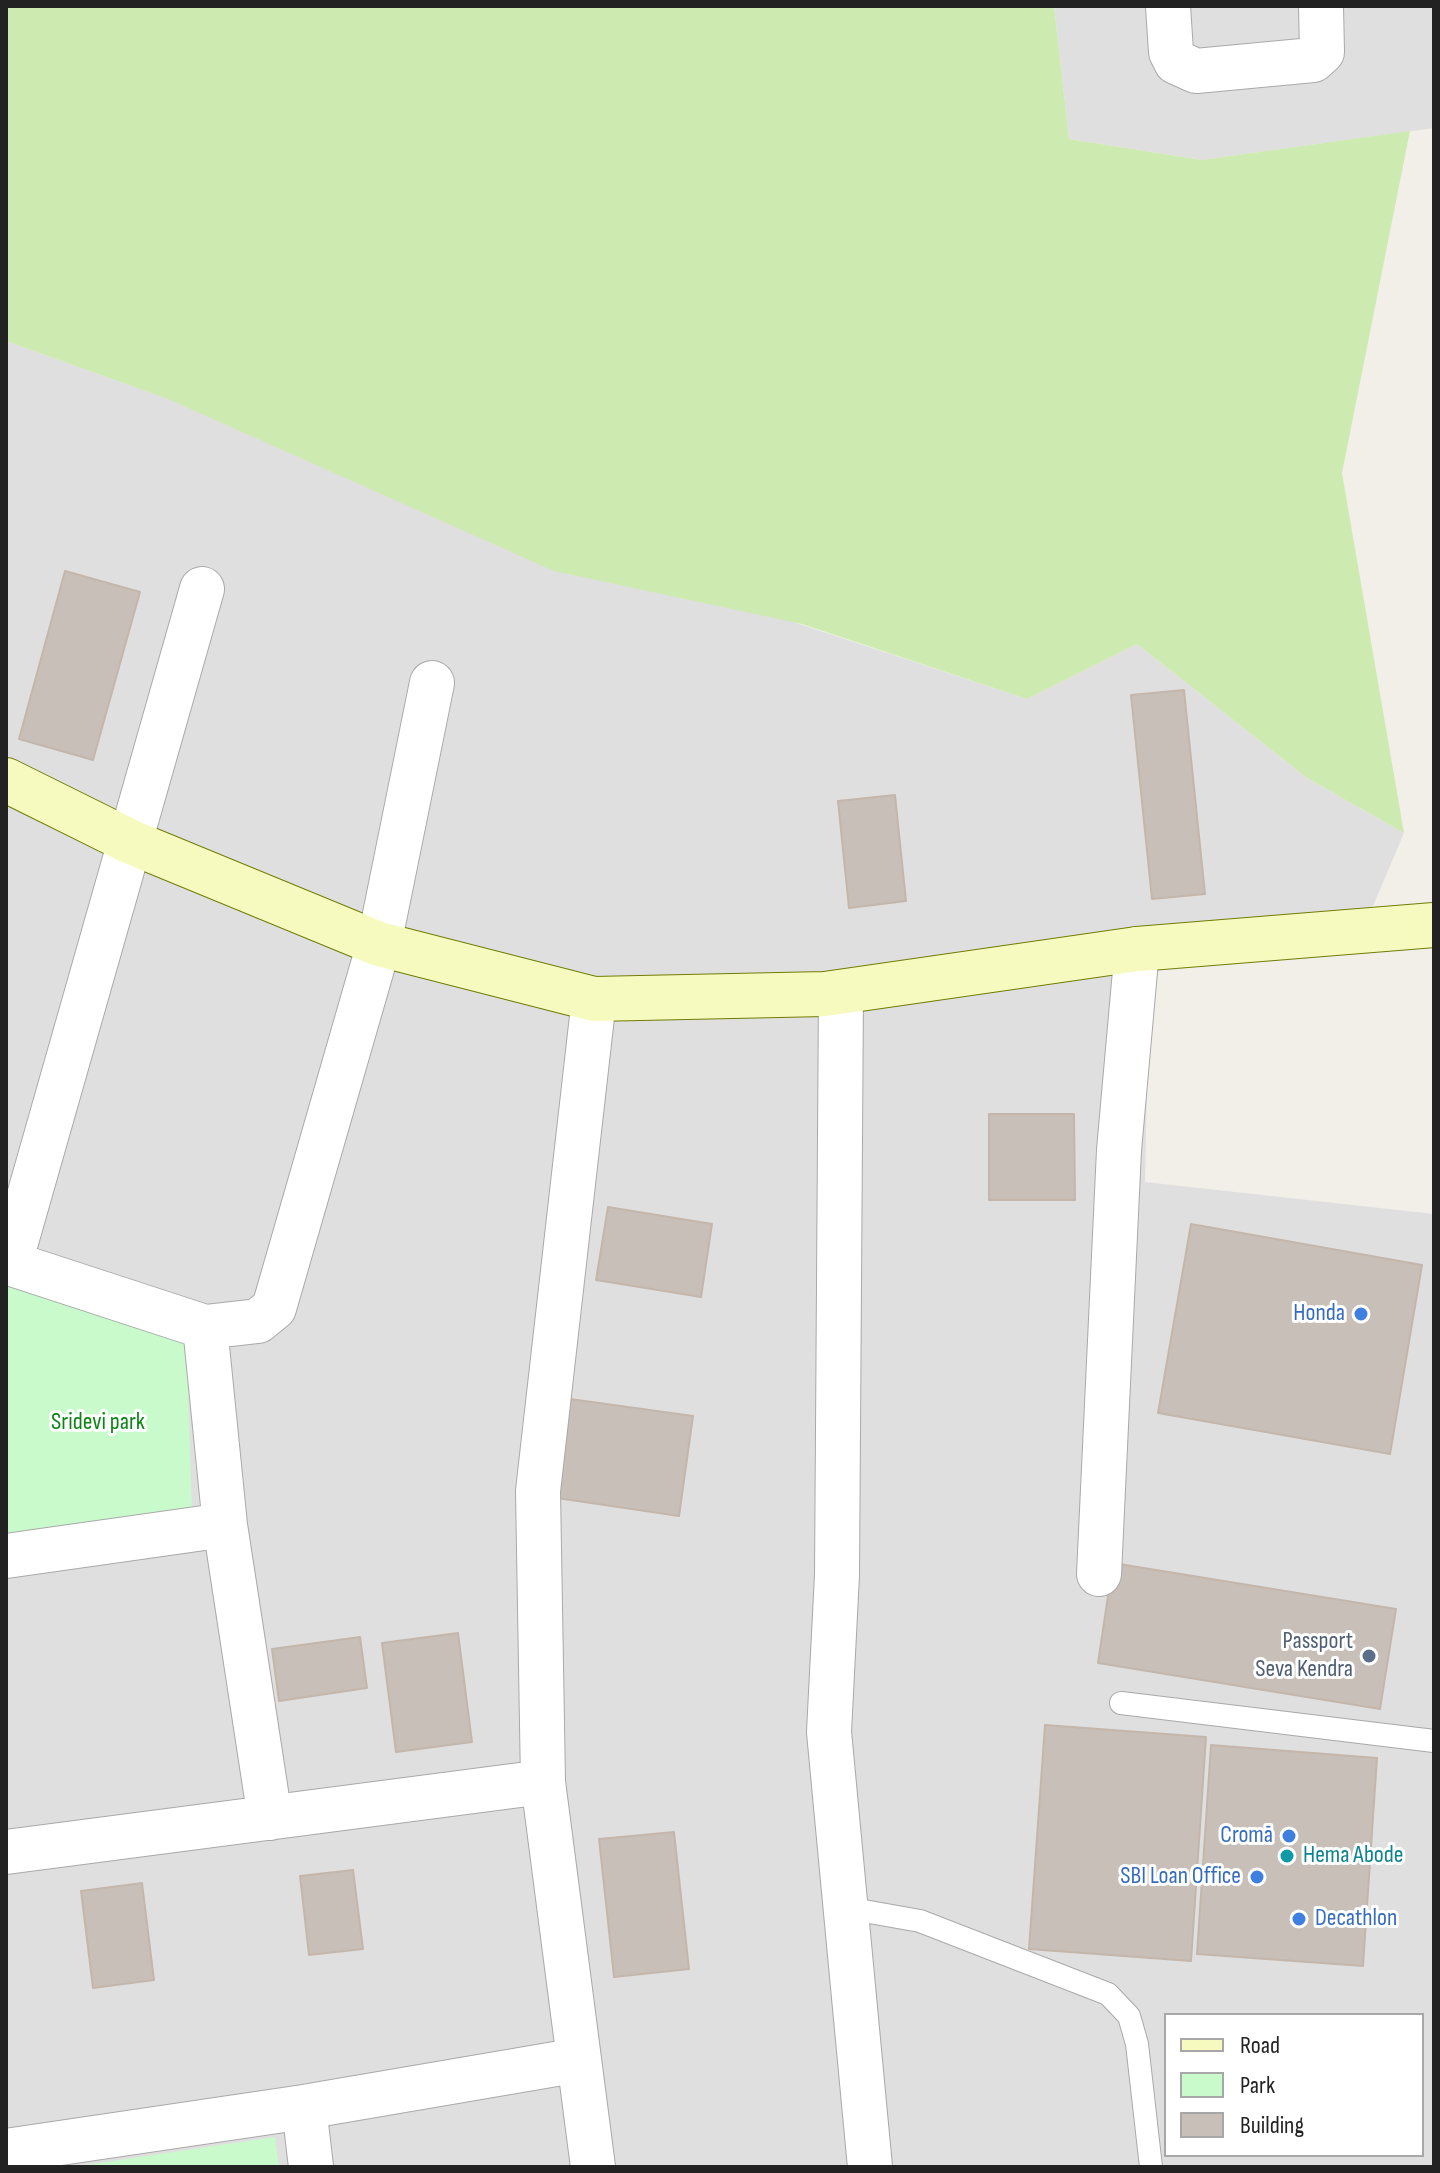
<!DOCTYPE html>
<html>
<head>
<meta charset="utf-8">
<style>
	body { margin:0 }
	#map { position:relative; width:1440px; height:2173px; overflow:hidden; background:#f2efe9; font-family:"Sofia Sans Condensed",sans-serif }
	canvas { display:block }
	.frame { position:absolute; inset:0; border:8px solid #222; pointer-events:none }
	.legend { position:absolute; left:1164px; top:2013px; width:260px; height:144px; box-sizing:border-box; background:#fff; border:2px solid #a7a7a7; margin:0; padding:10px 14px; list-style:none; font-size:24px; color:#222 }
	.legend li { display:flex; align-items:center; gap:16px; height:40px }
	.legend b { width:40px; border:2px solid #a7a7a7 }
</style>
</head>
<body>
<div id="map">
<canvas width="1440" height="2173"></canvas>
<div class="frame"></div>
<ul class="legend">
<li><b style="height:10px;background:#f7fabf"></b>Road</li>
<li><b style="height:22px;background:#c8facc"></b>Park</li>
<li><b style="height:22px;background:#c7bfb8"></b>Building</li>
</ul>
</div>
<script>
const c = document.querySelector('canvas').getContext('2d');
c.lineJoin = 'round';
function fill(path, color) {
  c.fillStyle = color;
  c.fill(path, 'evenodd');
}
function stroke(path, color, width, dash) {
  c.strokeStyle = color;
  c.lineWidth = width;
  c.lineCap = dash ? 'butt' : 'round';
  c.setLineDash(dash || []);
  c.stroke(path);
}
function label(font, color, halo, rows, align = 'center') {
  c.font = font + ' "Sofia Sans Condensed",sans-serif';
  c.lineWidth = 6;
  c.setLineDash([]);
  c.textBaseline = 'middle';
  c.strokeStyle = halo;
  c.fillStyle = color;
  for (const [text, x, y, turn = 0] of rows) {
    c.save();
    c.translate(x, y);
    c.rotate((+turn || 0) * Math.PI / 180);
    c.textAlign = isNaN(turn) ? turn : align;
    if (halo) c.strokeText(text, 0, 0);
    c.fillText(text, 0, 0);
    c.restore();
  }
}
fill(new Path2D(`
	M 1054,6 L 1434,6 L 1434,128 L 1202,160 L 1069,139 Z
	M 6,341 L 802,625 L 1027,699 L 1137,644 L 1307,778 L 1404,833 L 1370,913 L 1150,926 L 1145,1182 L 1434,1214 L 1434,2167 L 6,2167 ZM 1166,2015 L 1422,2015 L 1422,2155 L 1166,2155 Z`), '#e0dfdf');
fill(new Path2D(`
	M 6,6 L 1054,6 L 1069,139 L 1202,160 L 1410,131 L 1342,473 L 1404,833 L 1307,778 L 1137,644 L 1027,699 L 802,624 L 554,571 L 168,399 L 6,341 Z`), '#cdebb0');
fill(new Path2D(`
	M 6,1282 L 186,1332 L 192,1513 L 6,1540 Z
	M 275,2137 L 279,2167 L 72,2167 Z`), '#c8facc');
const building = new Path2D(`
	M 65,571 L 140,592 L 93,760 L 19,739 Z
	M 1184,690 L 1205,894 L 1152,899 L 1131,695 Z
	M 895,795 L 906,901 L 849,908 L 838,801 Z
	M 989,1114 L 1074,1114 L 1075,1200 L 989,1200 Z
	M 608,1207 L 712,1224 L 701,1297 L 596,1280 Z
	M 1191,1224 L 1422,1265 L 1390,1454 L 1158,1413 Z
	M 570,1399 L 693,1416 L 679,1516 L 557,1498 Z
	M 1113,1563 L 1396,1609 L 1380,1709 L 1098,1663 Z
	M 458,1633 L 472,1742 L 396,1752 L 382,1643 Z
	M 360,1637 L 367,1688 L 279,1701 L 272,1649 Z
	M 1045,1725 L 1206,1737 L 1191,1961 L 1029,1949 Z
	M 1211,1745 L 1377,1758 L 1363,1966 L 1197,1954 Z
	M 674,1832 L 689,1969 L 614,1977 L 599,1839 Z
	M 353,1870 L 363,1949 L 309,1955 L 300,1876 Z
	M 142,1883 L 154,1980 L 93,1988 L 81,1891 Z`);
fill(building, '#c7bfb8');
stroke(building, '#c4b6ab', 2);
const lane = new Path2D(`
	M 1121,1703 L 1434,1741
	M 847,1908 L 920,1921 L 1108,1994 L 1129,2016 L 1137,2044 L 1151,2167`);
const street = new Path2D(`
	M 1168,6 L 1171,52 L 1176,62 L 1196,71 L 1313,60 L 1322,52 L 1321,6
	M 841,992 L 837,1575 L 829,1732 L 870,2167
	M 6,1262 L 205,1327 L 225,1525 L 270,1818
	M 10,1263 L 202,589
	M 205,1327 L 258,1321 L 274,1308 L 379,944 L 432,683
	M 6,1556 L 225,1525
	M 1099,1574 L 1119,1150 L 1137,949
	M 6,1852 L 543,1782
	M 304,2107 L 311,2167
	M 6,2151 L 304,2107 L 579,2060
	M 593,2167 L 543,1782 L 538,1491 L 594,999`);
const secondary = new Path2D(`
	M 6,780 L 131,842 L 379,944 L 594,999 L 825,994 L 1137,949 L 1434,925`);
stroke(lane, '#a9a9a9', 24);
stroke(street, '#a9a9a9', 46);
stroke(secondary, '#707d05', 46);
stroke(lane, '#fff', 22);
stroke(street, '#fff', 44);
stroke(secondary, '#f7fabf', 44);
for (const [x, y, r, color] of [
	[1361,1314,8,"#3f7fe0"],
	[1369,1656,8,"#5c6f8a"],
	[1289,1836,8,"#3f7fe0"],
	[1287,1856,8,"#0f9aa8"],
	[1257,1877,8,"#3f7fe0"],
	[1299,1919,8,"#3f7fe0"]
]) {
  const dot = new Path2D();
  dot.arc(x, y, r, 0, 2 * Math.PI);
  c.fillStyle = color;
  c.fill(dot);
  stroke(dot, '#fff', 3);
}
label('24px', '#366cbe', '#fff', [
	["Honda",1345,1314],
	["Cromā",1273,1836],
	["SBI Loan Office",1241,1877],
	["Decathlon",1315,1919,"left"]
], 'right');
label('24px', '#0c8416', '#fff', [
	["Sridevi park",98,1423]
]);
label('24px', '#4e5e75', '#fff', [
	["Passport",1353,1642],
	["Seva Kendra",1353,1670]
], 'right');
label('24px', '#0d838f', '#fff', [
	["Hema Abode",1303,1856]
], 'left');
</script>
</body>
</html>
